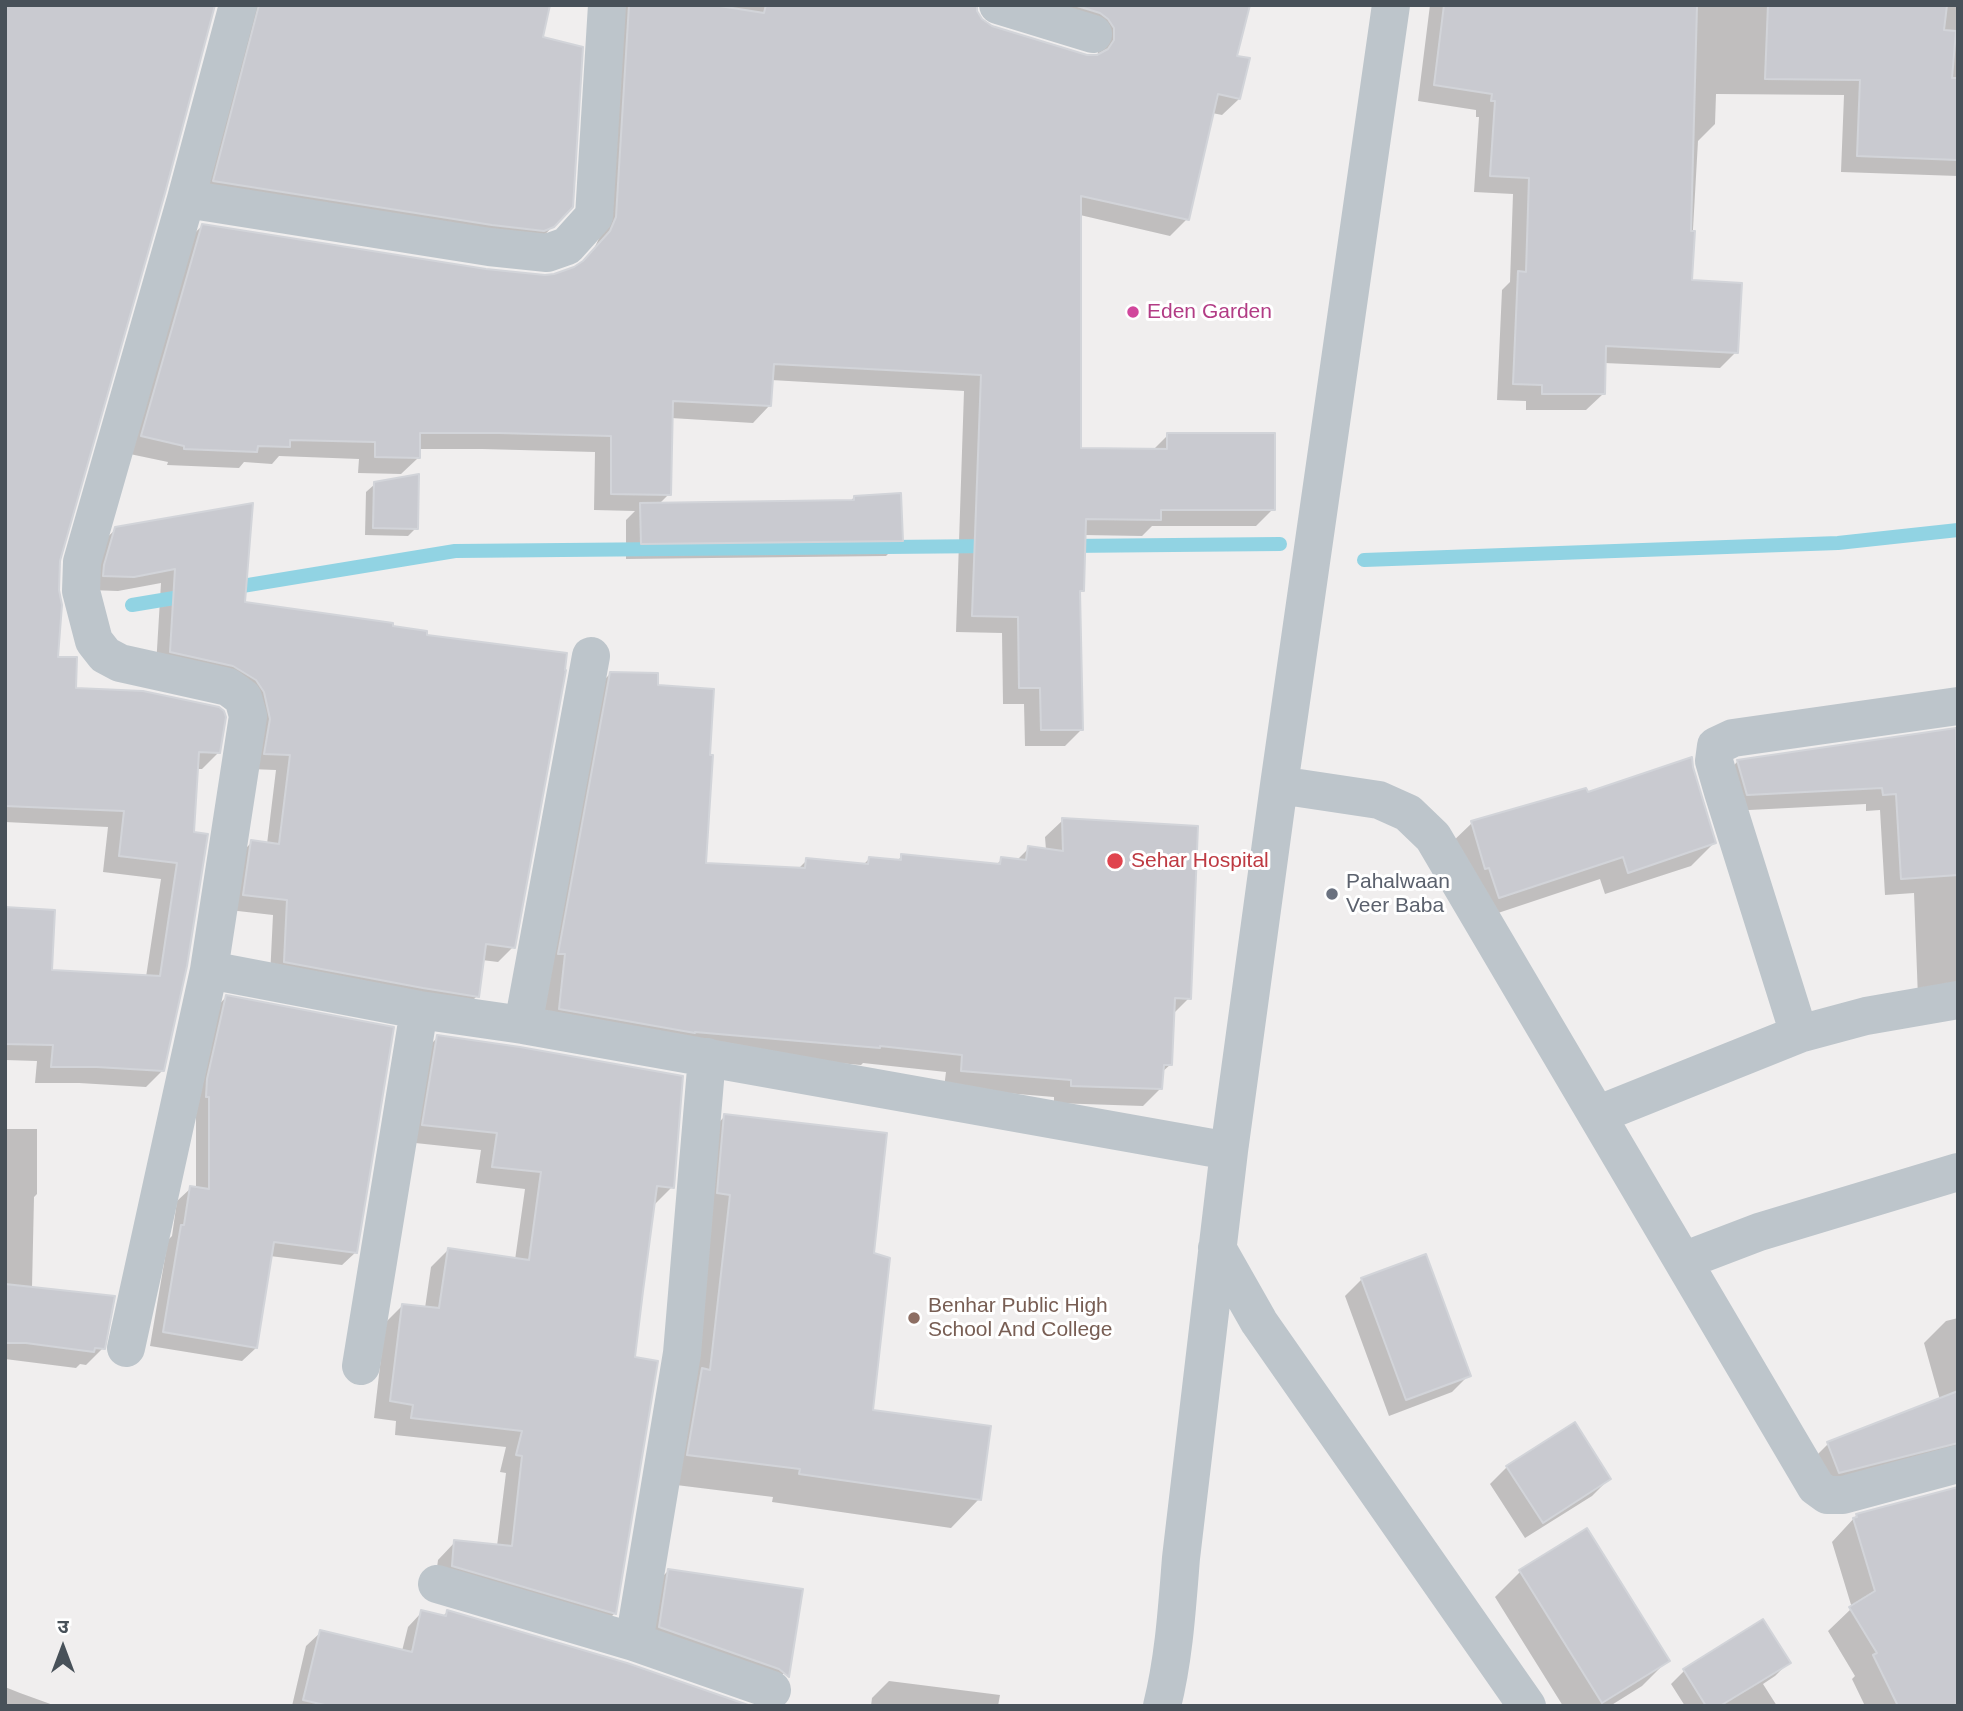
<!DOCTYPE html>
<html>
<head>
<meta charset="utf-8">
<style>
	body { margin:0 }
	#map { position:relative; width:1963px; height:1711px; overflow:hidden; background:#f0eeee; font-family:Helvetica,"Noto Sans Devanagari",sans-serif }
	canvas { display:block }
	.frame { position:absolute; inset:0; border:7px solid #485159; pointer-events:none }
	.north { position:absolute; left:28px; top:1613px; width:70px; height:70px; -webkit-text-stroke:5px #fff; paint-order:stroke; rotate:0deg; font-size:19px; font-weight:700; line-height:28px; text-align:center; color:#485159 }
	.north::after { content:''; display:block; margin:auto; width:24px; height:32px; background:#485159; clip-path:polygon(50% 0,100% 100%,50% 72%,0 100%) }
</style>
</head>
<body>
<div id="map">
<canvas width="1963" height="1711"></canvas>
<div class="frame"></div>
<div class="north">उ</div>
</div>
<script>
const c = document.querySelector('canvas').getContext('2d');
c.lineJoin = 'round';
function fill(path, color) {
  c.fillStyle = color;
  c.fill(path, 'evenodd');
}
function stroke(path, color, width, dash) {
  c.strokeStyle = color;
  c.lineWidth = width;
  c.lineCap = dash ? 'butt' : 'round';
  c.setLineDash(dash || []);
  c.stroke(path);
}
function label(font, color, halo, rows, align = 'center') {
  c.font = font + ' Helvetica,sans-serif';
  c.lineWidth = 6;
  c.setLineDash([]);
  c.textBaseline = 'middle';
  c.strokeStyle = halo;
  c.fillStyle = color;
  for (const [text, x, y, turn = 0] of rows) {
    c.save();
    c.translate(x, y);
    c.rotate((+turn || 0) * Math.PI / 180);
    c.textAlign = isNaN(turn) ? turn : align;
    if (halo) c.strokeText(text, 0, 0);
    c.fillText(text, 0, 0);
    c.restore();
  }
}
fill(new Path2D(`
	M 235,5 L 548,5 L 541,38 L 553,226 L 536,244 L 198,198 Z
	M 617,5 L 975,5 L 975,11 L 981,22 L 991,28 L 1087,57 L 1098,57 L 1098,46 L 1003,5 L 1248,5 L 1235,57 L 1239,99 L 1222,115 L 1212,113 L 1187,219 L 1170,236 L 1080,215 L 1080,450 L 1152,451 L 1168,435 L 1273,509 L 1256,526 L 1152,526 L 1142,536 L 1084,535 L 1082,591 L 1079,594 L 1082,729 L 1065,746 L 1025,746 L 1024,704 L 1003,704 L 1002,633 L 956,632 L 964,391 L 771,380 L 769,406 L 753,423 L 671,418 L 669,494 L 659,504 L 850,502 L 854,497 L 902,540 L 886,556 L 626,559 L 626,520 L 635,511 L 594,510 L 595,452 L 482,449 L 418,449 L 418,458 L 401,474 L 358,473 L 359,459 L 279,456 L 272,464 L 244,462 L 239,468 L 167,465 L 168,462 L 125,453 L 185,242 L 202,226 L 485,270 L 545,277 L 555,275 L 580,265 L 594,249 L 600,236 Z
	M 1430,5 L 1958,5 L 1958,176 L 1841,172 L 1844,95 L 1716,94 L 1715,124 L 1698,141 L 1690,282 L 1736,352 L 1720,368 L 1604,363 L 1603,394 L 1586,410 L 1526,410 L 1526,401 L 1497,400 L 1502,290 L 1510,282 L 1513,194 L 1474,192 L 1479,117 L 1476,117 L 1476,110 L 1418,101 Z
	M 5,150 L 58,561 L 56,658 L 74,689 L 219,752 L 202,769 L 196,769 L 163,1070 L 146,1087 L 79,1083 L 35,1083 L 37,1061 L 5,1060 L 5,909 L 51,971 L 146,977 L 161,879 L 103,872 L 108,827 L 5,822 Z
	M 375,484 L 416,528 L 408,536 L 365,535 L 366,492 Z
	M 116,529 L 243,604 L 513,947 L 498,962 L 482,960 L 477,996 L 462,1011 L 270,977 L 273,915 L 229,910 L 237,857 L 252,842 L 267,844 L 276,770 L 250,769 L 250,708 L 156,666 L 161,583 L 118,591 L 89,590 L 100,544 Z
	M 611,673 L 656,687 L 704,864 L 798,869 L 807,860 L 863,865 L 870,858 L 897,861 L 902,856 L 995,866 L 1002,859 L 1016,861 L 1029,848 L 1046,850 L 1045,837 L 1063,820 L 1189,998 L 1172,1015 L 1171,1064 L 1161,1073 L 1161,1088 L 1143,1106 L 1054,1103 L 1054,1097 L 944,1088 L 946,1072 L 863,1063 L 861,1065 L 677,1049 L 542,1026 L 593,691 Z
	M 1958,729 L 1958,1001 L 1918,998 L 1914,893 L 1885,895 L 1880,810 L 1866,811 L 1866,804 L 1730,811 L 1721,779 L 1737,762 Z
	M 1586,795 L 1714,843 L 1691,866 L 1605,894 L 1600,879 L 1477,920 L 1449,845 L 1472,823 Z
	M 226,997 L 356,1252 L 342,1265 L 270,1256 L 256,1348 L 242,1361 L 150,1346 L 168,1240 L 172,1236 L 177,1201 L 191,1188 L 196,1189 L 196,1110 L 213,1011 Z
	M 438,1037 L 672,1187 L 655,1204 L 653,1204 L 633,1359 L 615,1613 L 598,1630 L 435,1582 L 438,1560 L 455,1542 L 497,1546 L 506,1473 L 500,1472 L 506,1447 L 395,1435 L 396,1421 L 374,1418 L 385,1323 L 402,1306 L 425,1308 L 431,1267 L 448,1250 L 515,1260 L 525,1189 L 476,1183 L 481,1150 L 406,1142 L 421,1054 Z
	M 725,1116 L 872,1255 L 871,1411 L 979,1499 L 951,1528 L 772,1502 L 773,1497 L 660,1483 L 697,1145 Z
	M 5,1129 L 37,1129 L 37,1194 L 34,1197 L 32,1288 L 103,1348 L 86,1365 L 80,1364 L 76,1368 L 5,1359 Z
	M 1362,1279 L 1469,1375 L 1452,1392 L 1389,1416 L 1345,1296 Z
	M 1958,1318 L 1958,1482 L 1817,1494 L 1806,1466 L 1828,1444 L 1940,1400 L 1924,1343 L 1946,1321 Z
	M 1507,1467 L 1609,1479 L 1592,1496 L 1525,1538 L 1490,1484 Z
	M 1958,1488 L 1958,1706 L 1865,1706 L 1852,1679 L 1855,1676 L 1828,1631 L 1852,1608 L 1832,1542 L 1856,1516 Z
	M 669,1570 L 784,1673 L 768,1690 L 643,1644 L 652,1587 Z
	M 1520,1572 L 1667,1661 L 1642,1686 L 1610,1706 L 1563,1706 L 1495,1597 Z
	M 422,1612 L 442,1617 L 447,1612 L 745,1706 L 292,1706 L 306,1646 L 321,1632 L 402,1651 L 408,1627 Z
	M 1788,1663 L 1775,1676 L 1763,1684 L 1777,1706 L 1685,1706 L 1671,1684 L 1685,1670 Z
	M 889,1681 L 1000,1695 L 998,1706 L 871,1706 L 872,1698 Z
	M 5,1687 L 20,1693 L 56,1706 L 5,1706 Z`), '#0003');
stroke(new Path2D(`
	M 1067,546 L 1280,544
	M 1364,560 L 1838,543 L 1958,530
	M 230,588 L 455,551 L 994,546
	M 132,605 L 192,595`), '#91d3e3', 14);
const building = new Path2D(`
	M 5,5 L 215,5 L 165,193 L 60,561 L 59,590 L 62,605 L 58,657 L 77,657 L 76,688 L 143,691 L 219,707 L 224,711 L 226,717 L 220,753 L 199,752 L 194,832 L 208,834 L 187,966 L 164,1071 L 97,1067 L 51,1067 L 53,1045 L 5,1044 L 5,907 L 55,910 L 52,970 L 160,976 L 177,863 L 119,856 L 124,811 L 5,806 Z
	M 259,5 L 550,5 L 543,37 L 583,47 L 573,207 L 554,227 L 544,231 L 492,225 L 213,181 Z
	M 629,5 L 713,5 L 764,13 L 766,5 L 977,5 L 977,11 L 982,19 L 992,26 L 1087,55 L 1097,55 L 1108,49 L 1114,40 L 1114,28 L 1108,19 L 1100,13 L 1074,5 L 1250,5 L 1237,56 L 1250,58 L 1240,99 L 1218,94 L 1189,220 L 1081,196 L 1081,448 L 1167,449 L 1167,433 L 1275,433 L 1275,510 L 1161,510 L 1161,520 L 1086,519 L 1084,591 L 1080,591 L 1083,730 L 1041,730 L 1040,688 L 1019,688 L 1018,617 L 972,616 L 981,375 L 774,364 L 771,406 L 673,401 L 671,495 L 611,494 L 611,436 L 500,433 L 420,433 L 420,458 L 375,457 L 375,442 L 290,440 L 290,447 L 258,446 L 257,452 L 184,449 L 184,446 L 141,436 L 202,224 L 486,269 L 545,275 L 554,274 L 574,267 L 583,261 L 610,231 L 616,217 Z
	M 1444,5 L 1697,5 L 1691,231 L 1695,231 L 1692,280 L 1742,283 L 1738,353 L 1606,346 L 1605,394 L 1542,394 L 1542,385 L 1513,384 L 1518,271 L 1526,272 L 1529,178 L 1490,176 L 1495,101 L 1491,101 L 1492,94 L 1434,85 Z
	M 1768,5 L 1947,5 L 1944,30 L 1956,31 L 1952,78 L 1958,78 L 1958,160 L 1857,156 L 1860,80 L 1765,79 Z
	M 419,474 L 418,529 L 373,528 L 374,482 Z
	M 901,493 L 903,541 L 641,544 L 640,503 L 854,500 L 854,496 Z
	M 253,503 L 245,602 L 393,623 L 393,626 L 427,631 L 427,635 L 567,653 L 565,670 L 566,670 L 515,948 L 486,944 L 479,997 L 423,988 L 284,962 L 287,900 L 243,895 L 251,840 L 279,844 L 290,755 L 264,754 L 270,719 L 264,692 L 256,680 L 233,666 L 170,652 L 175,569 L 134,577 L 103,576 L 104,565 L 115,527 Z
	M 610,672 L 658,673 L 658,685 L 714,689 L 710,755 L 713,755 L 706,863 L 805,868 L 806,858 L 868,864 L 869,857 L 901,860 L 901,854 L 1000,864 L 1001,857 L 1026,860 L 1028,846 L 1063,851 L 1062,818 L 1198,826 L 1191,999 L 1175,998 L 1172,1065 L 1164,1065 L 1162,1089 L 1071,1086 L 1071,1080 L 961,1071 L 962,1055 L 880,1046 L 880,1048 L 695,1032 L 695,1033 L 559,1009 L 565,954 L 558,954 Z
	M 1956,728 L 1958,875 L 1901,879 L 1896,794 L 1883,795 L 1882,788 L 1747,795 L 1737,760 Z
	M 1692,757 L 1693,767 L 1716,843 L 1628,873 L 1623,857 L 1499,898 L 1489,868 L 1485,869 L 1471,821 L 1586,788 L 1588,792 Z
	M 226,995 L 394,1027 L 357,1253 L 274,1242 L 257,1348 L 163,1332 L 181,1225 L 184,1225 L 190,1186 L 209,1189 L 209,1097 L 206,1097 L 207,1079 Z
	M 437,1035 L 520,1047 L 683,1076 L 674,1188 L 657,1186 L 643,1291 L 635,1357 L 658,1361 L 616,1614 L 452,1566 L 454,1540 L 512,1546 L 522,1456 L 516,1455 L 522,1431 L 411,1418 L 413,1405 L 390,1401 L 402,1304 L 439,1308 L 448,1248 L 529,1260 L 541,1172 L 492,1167 L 497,1133 L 422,1125 Z
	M 724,1114 L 887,1133 L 874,1253 L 890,1258 L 873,1410 L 991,1426 L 981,1500 L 799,1474 L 800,1469 L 687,1455 L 702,1368 L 710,1370 L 730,1195 L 717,1193 Z
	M 1426,1254 L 1471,1376 L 1406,1400 L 1361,1278 Z
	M 5,1284 L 115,1296 L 105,1349 L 95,1348 L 94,1352 L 26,1343 L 5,1343 Z
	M 1958,1391 L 1958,1443 L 1839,1473 L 1827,1442 Z
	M 1575,1422 L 1611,1479 L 1543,1523 L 1506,1466 Z
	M 1958,1487 L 1958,1706 L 1898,1706 L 1873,1655 L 1877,1653 L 1849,1607 L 1875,1591 L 1853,1518 L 1857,1517 L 1856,1514 Z
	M 1587,1528 L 1670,1661 L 1602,1703 L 1519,1570 Z
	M 668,1569 L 803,1589 L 789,1677 L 779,1669 L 659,1627 Z
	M 421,1610 L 446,1616 L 447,1610 L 627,1663 L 751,1706 L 329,1706 L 303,1700 L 320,1630 L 412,1652 Z
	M 1763,1619 L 1791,1663 L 1720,1706 L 1706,1706 L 1683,1669 Z`);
fill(building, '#c9cad0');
stroke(building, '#d2d4d9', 2);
stroke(new Path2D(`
	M 238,5 L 186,199 L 82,562 L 81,591 L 94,641 L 105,655 L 120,663 L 228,687 L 243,698 L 248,716 L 209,970 L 419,1010 L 523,1025 L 1229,1151
	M 998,5 L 1093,34
	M 186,199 L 489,247 L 547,253 L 567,246 L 594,216 L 607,5
	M 1279,785 L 1379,800 L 1408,813 L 1433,837 L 1816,1487 L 1827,1495 L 1843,1495 L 1958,1464
	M 523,1025 L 591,656
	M 1799,1034 L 1723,792 L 1714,761 L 1716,746 L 1733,738 L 1958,706
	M 1597,1115 L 1799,1034 L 1866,1016 L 1958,1000
	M 1217,1248 L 1259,1322 L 1527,1706
	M 1683,1261 L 1759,1232 L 1958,1172
	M 126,1348 L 209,970
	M 361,1366 L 419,1010
	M 437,1584 L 634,1642 L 772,1690
	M 634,1642 L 682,1353 L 707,1057
	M 1162,1706 C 1174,1658 1177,1608 1181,1558 L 1229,1151 L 1279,785 L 1391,5`), '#bdc5cb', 38);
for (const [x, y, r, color] of [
	[1133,312,7,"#d1479c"],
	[1115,861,9,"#e0444e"],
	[1332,894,7,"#6b7280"],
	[914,1318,7,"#8d6e63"]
]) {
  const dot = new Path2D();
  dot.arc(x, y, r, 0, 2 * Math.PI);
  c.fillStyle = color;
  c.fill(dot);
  stroke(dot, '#fff', 2.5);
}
label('21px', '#b23c85', '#fff', [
	["Eden Garden",1147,312]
], 'left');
label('21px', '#be3a42', '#fff', [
	["Sehar Hospital",1131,861]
], 'left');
label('21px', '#5b616d', '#fff', [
	["Pahalwaan",1346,882],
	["Veer Baba",1346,906]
], 'left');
label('21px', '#785e54', '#fff', [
	["Benhar Public High",928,1306],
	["School And College",928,1330]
], 'left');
</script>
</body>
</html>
